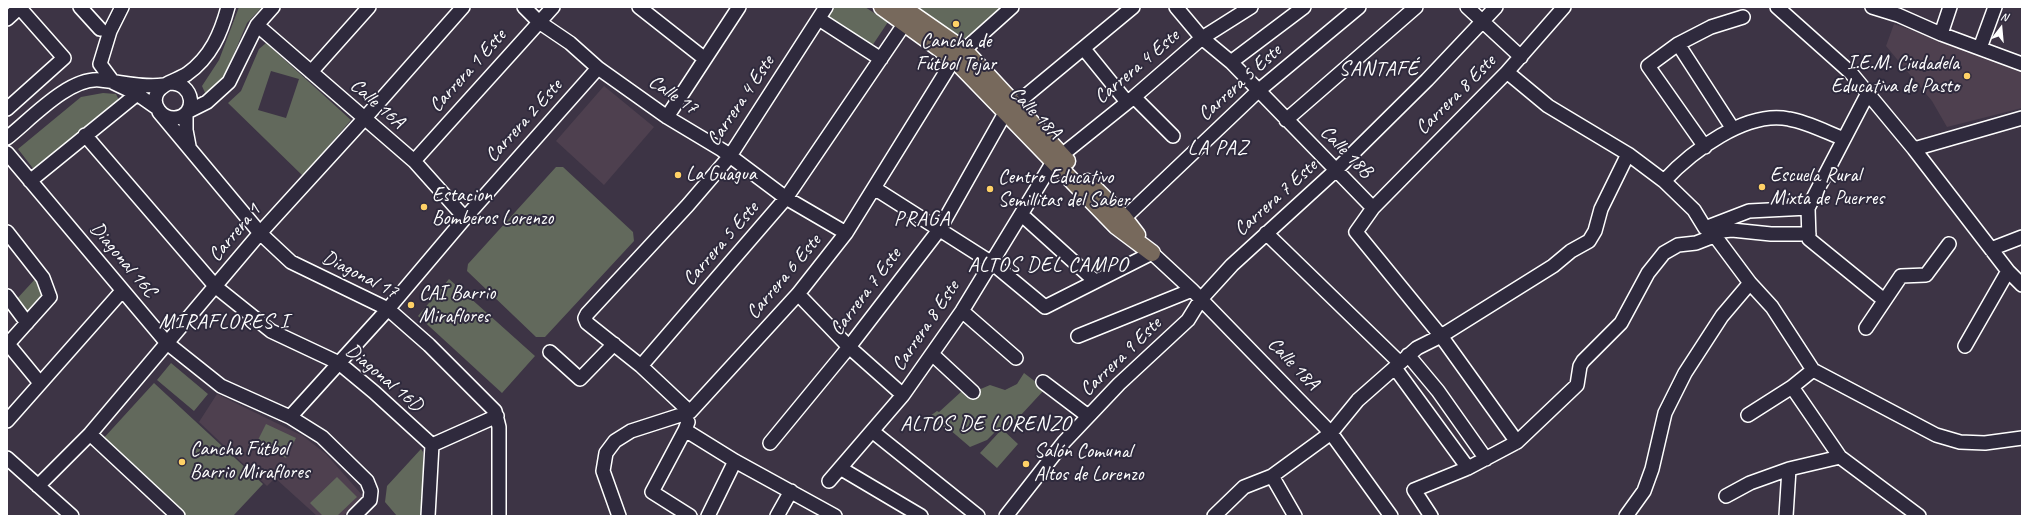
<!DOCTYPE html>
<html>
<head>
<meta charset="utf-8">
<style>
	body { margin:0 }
	#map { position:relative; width:2029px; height:523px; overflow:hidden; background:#3d3445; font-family:Caveat,sans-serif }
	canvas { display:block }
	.frame { position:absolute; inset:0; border:8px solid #fff; pointer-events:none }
	.north { position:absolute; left:1981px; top:8px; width:40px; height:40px; -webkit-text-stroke:3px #2f2a3d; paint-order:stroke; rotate:16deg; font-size:11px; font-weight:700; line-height:16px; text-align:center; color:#fff }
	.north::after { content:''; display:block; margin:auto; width:14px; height:18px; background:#fff; clip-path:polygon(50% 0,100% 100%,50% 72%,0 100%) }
</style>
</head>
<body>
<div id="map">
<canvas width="2029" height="523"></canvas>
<div class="frame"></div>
<div class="north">N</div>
</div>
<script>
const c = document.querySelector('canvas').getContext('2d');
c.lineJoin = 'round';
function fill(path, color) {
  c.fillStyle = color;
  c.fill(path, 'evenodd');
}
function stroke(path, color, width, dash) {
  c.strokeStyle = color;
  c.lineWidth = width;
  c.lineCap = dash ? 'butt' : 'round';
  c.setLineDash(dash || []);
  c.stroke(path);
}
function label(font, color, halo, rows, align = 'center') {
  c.font = font + ' Caveat,sans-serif';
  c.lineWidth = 4;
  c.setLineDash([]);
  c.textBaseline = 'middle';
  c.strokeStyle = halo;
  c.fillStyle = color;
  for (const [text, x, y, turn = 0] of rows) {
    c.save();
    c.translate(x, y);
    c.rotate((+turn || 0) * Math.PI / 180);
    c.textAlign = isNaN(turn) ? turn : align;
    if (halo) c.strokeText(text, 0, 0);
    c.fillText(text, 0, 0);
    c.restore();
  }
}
fill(new Path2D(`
	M 1894,24 L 2022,69 L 2022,108 L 1947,127 L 1932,101 L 1886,46 Z
	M 604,86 L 654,127 L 604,185 L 556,141 Z
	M 217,394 L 303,436 L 326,454 L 363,496 L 343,516 L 317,516 L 275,478 L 267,486 L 199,422 Z`), '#4e404f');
fill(new Path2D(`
	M 239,7 L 262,7 L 247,23 L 222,82 L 206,95 L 202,86 L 219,60 Z
	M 829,7 L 865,7 L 888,22 L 872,46 L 824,15 Z
	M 910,7 L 1006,7 L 964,42 Z
	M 266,43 L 351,120 L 303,176 L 228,103 L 241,91 L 259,49 ZM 271,71 L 299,79 L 286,118 L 258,110 Z
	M 103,93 L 116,94 L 119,100 L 35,171 L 18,149 L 81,97 Z
	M 556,167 L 563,167 L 633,232 L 634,241 L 545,337 L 536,337 L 467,271 L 468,264 Z
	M 37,277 L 48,297 L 26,319 L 14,302 Z
	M 449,279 L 535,356 L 502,393 L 418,316 Z
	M 171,363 L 208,394 L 194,411 L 157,380 Z
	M 1024,373 L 1045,389 L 1020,416 L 1008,425 L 997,430 L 987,440 L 970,447 L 949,429 L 934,423 L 930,416 L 937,411 L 939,412 L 962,391 L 969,394 L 990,385 L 1005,390 L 1017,384 Z
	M 154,383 L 263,484 L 233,516 L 185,516 L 102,440 Z
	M 266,424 L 296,438 L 286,458 L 256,444 Z
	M 1002,429 L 1018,444 L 997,468 L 980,453 Z
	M 421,449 L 423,452 L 423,516 L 397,516 L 385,502 L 387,486 Z
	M 337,477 L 357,497 L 337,516 L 323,516 L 310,503 Z`), '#62695c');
const minor = new Path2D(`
	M 80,7 L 100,29
	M 122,7 L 110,31 L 100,64 L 114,83 L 137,94 L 157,108
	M 524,7 L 539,22 L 570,43 L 598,68 L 667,117 L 722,150 L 786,198 L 846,233
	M 639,7 L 705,59
	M 1176,7 L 1202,38 L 1231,62 L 1373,208 L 1356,232 L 1441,336 L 1517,442
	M 1467,7 L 1521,57
	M 1777,7 L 1851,73 L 1914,149 L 2008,271 L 2022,285
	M 1872,7 L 1898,15 L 1941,34 L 2022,64
	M 7,19 L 19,8
	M 819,19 L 881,59
	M 257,25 L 414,161 L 465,218
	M 1941,34 L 1950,7
	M 1678,44 L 1733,129
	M 1980,48 L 1995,7
	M 1084,49 L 1127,102
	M 1231,62 L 1304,7
	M 311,72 L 369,7
	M 1507,72 L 1548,106 L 1628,154 L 1664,181 L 1694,210 L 1705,228 L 1712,232 L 1750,283 L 1772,307 L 1813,370 L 1936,435 L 1960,442 L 1985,443 L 2022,438
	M 169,83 C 195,82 198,116 175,118 C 162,119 151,105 157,93 C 162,83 178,80 187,74 C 211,57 221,33 228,7
	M 1868,93 L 1808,208 L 1809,239 L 1884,300
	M 1134,97 L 1173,136
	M 7,109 L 64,58 L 19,7
	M 159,112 L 260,233 L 291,262 L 388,309 L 429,345 L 495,411 L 499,427 L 499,516
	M 187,112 L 207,102 L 229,82 L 257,25 L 273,7
	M 186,113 L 186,130 L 189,146
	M 667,117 L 739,7
	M 1286,120 L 1416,7
	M 85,135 L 216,287 L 271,331 L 339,363 L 374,392 L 432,445 L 428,516
	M 7,138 C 31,119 69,77 100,80 C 122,82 142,88 164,85
	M 1705,147 L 1648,66 L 1678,44 L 1711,27 L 1743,17
	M 1914,149 L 2022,118
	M 7,153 L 167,343 L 221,386 L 290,417 L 322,437 L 367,481 L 371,491 L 370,500 L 354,516
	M 414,161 L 553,7
	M 30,181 L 137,94
	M 1664,181 C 1691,152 1746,110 1789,119 C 1807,122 1826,132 1844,139
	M 874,188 L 992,263 L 1045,307 L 1152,253 L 1192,290 L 1331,433 L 1391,516
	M 1373,208 L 1507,72 L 1564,7
	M 1022,215 L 1095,281
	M 1117,225 L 1258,91 L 1359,7
	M 1705,228 L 1749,211 L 1808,208
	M 7,232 L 43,278 L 50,297 L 7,345
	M 1712,232 L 1732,230 L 1771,234 L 1809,234
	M 1266,233 L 1400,363
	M 1991,249 L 2022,237
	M 798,294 L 849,347 L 903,395
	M 7,296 L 27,323
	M 962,311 L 1016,358
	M 1866,328 L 1901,276 L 1926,275 L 1949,244
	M 1078,336 L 1192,290
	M 8,344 L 40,383
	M 1965,346 L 2008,271
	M 550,352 L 580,379 L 614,344
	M 932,354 L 973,392
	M 1408,355 L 1438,391 L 1486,459
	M 641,366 L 786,198 L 905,23
	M 1395,368 L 1468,468
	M 1043,382 L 1088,416
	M 1792,387 L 1840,457 L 1919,516
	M 690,412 L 641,366 L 587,323 L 585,318 L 587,314 L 688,205 L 730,156 L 826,7
	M 1748,415 L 1792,387 L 1813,370
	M 290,417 L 388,309 L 465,218 L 598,68
	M 7,421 L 122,291
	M 688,422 L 685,430 L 652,492 L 690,516
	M 685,430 L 735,461 L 835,516
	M 872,431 L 978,516
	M 90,434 L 178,516
	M 770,443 L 849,347 L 939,230 L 1005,113 L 1133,7
	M 432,445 L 497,416
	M 7,458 L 72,516
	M 840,468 L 921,516
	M 1272,476 L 1295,516
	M 829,481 L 903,395 L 962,311 L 1053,162 L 1134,97 L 1202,38 L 1251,7
	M 38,486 L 90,434 L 260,233 L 364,119 L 463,7
	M 1726,496 L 1750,483 L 1789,469
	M 619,516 L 603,471 L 606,453 L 615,441 L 631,431 L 690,412 L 798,294 L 846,233 L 954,59 L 1012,7
	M 708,516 L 735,461
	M 777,516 L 791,491
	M 1006,516 L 1064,442 L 1119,384 L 1188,320 L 1201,299 L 1232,265 L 1335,171 L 1427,80 L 1496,7
	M 1214,516 L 1244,487 L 1272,476 L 1331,433 L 1358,400 L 1417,348 L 1441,336 L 1553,266 L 1571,251 L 1589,241 L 1595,231 L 1601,209 L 1628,154
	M 1431,516 L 1414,490 L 1468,468 L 1517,442 L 1577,385 L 1580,366 L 1583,361 L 1621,323 L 1648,273 L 1664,253 L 1678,245 L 1696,243 L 1714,236
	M 1626,516 L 1644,491 L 1652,469 L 1665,413 L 1685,373 L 1722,316 L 1750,283
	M 1786,516 L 1789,469 L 1840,457`);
const major = new Path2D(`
	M 882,7 L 954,59 L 1116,226 L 1152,253
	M 902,7 L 964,50 L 1067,161
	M 1088,182 L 1124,218 L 1137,235`);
stroke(minor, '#fff', 16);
stroke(major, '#fff', 19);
stroke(minor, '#2f2a3d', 13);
stroke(major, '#77695c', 16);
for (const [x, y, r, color] of [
	[956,24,4,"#ffd166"],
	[1967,76,4,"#ffd166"],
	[678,175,4,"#ffd166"],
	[1762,187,4,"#ffd166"],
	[990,189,4,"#ffd166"],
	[424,207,4,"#ffd166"],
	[411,305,4,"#ffd166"],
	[182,462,4,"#ffd166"],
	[1026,464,4,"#ffd166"]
]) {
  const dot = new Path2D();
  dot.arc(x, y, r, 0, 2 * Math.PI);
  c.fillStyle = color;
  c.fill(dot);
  stroke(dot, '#2f2a3d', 1.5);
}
label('20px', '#fff', '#2f2a3d', [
	["Cancha de",956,42,"center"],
	["Fútbol Tejar",956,65,"center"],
	["I.E.M. Ciudadela",1959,64,"right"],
	["Educativa de Pasto",1959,87,"right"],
	["La Guagua",686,175],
	["Escuela Rural",1770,176],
	["Mixta de Puerres",1770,199],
	["Centro Educativo",998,178],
	["Semillitas del Saber",998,201],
	["Estacion",432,196],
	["Bomberos Lorenzo",432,219],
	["CAI Barrio",419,294],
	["Miraflores",419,317],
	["Cancha Fútbol",190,450],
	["Barrio Miraflores",190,473],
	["Salón Comunal",1034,452],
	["Altos de Lorenzo",1034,475]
], 'left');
label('20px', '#fff', '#2f2a3d', [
	["Carrera 4 Este",1137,67,-40],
	["Carrera 1 Este",468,71,-48],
	["Carrera 5 Este",1240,83,-42],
	["Calle 17",673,95,34],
	["Carrera 8 Este",1456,95,-45],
	["Carrera 4 Este",741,101,-56],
	["Calle 16A",377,104,41],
	["Calle 18A",1035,113,46],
	["Carrera 2 Este",524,121,-48],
	["Calle 18B",1346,152,45],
	["Carrera 7 Este",1276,198,-42],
	["Carrera 1",235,233,-50],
	["Carrera 5 Este",721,244,-49],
	["Diagonal 16C",123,260,50],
	["Diagonal 17",360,275,27],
	["Carrera 6 Este",784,277,-50],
	["Carrera 7 Este",866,292,-53],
	["Carrera 8 Este",926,326,-56],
	["Carrera 9 Este",1121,357,-44],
	["Calle 18A",1293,364,46],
	["Diagonal 16D",384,378,40]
]);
c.letterSpacing = '1px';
label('21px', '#fff', '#2f2a3d', [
	["SANTAFÉ",1379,69],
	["LA PAZ",1218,148],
	["PRAGA",922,219],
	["ALTOS DEL CAMPO",1048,265],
	["MIRAFLORES I",224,322],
	["ALTOS DE LORENZO",986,424]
]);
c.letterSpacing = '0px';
</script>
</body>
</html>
